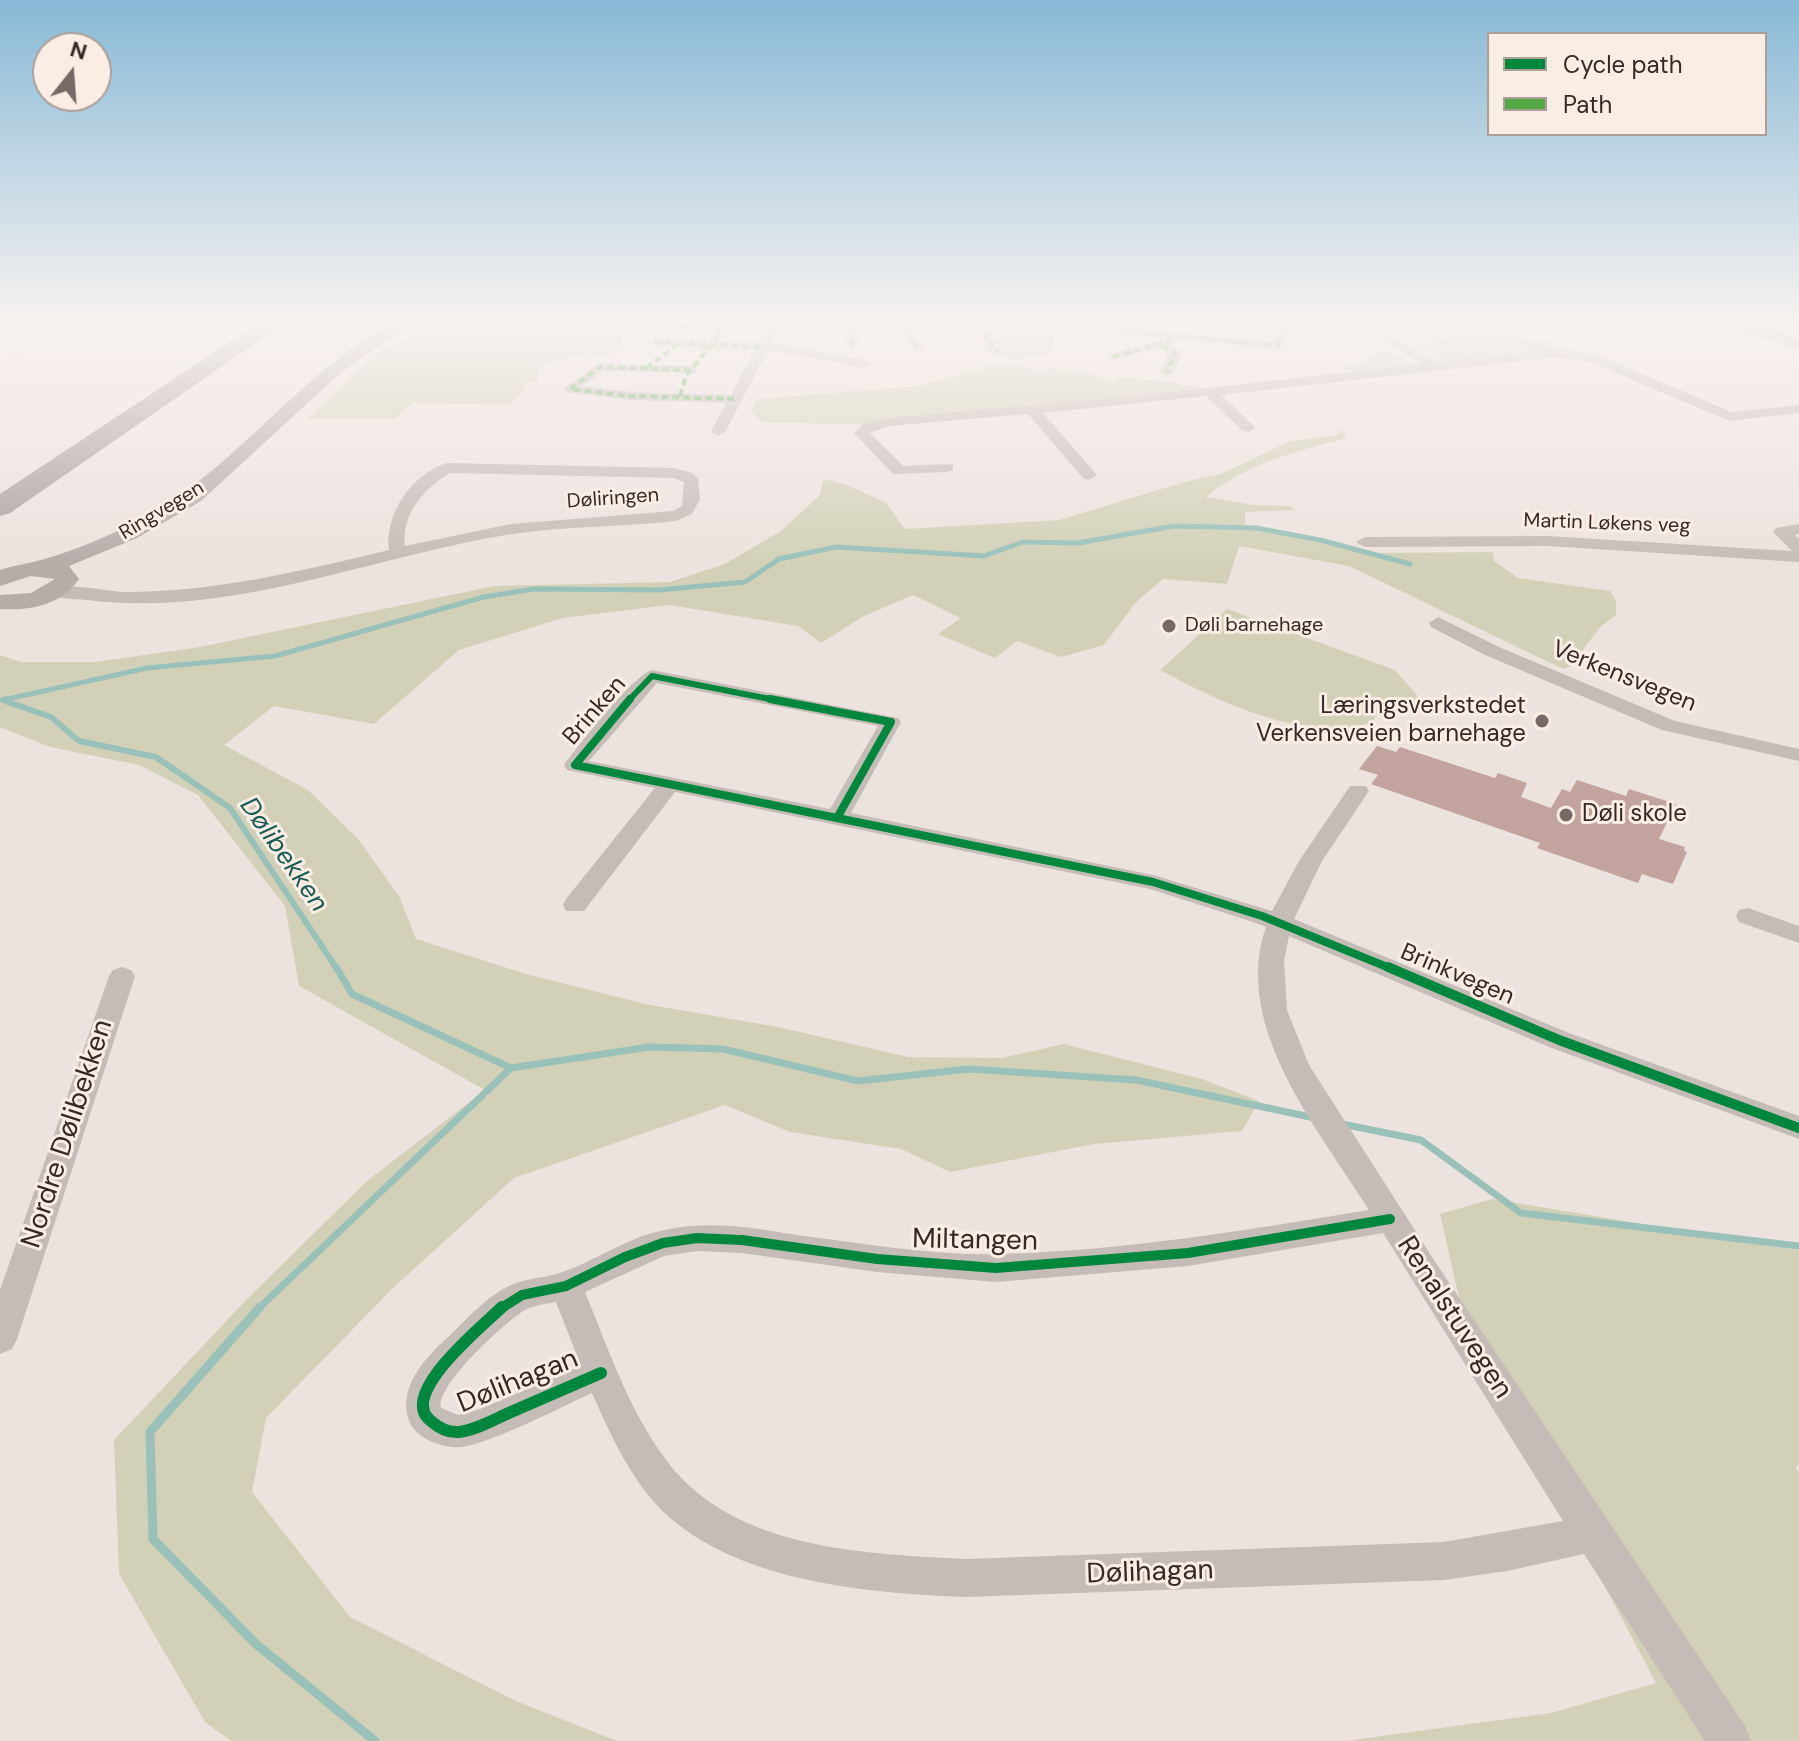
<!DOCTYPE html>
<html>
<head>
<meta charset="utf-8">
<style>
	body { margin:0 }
	#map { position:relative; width:1799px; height:1741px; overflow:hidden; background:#ede3de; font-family:"DM Sans",sans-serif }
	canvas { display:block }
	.legend { position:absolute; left:1487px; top:32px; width:280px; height:104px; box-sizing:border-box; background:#faede4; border:2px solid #ac9e98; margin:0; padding:10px 14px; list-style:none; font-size:24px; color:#362826 }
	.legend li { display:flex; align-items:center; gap:16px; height:40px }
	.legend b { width:40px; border:2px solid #ac9e98 }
	.north { position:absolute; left:32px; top:32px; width:80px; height:80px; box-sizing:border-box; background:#faede4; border:2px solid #ac9e98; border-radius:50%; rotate:17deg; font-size:22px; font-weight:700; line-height:32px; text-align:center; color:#362826 }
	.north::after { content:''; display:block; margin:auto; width:28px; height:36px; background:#766966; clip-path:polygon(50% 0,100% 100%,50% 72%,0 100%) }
</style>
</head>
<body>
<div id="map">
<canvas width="1799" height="1741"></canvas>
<ul class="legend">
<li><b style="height:10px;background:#00873e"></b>Cycle path</li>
<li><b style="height:10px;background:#5a4"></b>Path</li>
</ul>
<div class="north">N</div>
</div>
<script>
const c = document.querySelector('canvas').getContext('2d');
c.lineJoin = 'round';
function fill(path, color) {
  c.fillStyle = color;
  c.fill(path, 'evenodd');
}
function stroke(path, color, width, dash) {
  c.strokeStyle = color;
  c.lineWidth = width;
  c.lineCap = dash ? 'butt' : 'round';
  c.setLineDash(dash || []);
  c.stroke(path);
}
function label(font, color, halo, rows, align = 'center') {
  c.font = font + ' "DM Sans",sans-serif';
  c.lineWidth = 6;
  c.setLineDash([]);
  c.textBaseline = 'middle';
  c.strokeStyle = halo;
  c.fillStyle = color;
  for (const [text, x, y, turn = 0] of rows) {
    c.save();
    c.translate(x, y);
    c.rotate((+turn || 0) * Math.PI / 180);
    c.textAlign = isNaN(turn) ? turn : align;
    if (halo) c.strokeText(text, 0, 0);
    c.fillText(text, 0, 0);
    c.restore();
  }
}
fill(new Path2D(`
	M 435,322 L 632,322 L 618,350 L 610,355 L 584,354 L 540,366 L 537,381 L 521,385 L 525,388 L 510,405 L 413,403 L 395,419 L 308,419 L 370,359 Z
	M 1036,322 L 1067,322 L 1058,333 L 1048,355 L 1016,359 L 1006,356 L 989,330 L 1033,327 Z
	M 1376,322 L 1426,322 L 1464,333 L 1410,341 Z
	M 1482,333 L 1551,342 L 1566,352 L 1448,362 L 1414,343 Z
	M 1383,348 L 1416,366 L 1356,373 L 1343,368 L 1368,361 Z
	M 1008,365 L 1038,370 L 1054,368 L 1065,373 L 1078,370 L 1115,382 L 1115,377 L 1176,382 L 1182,386 L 1197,385 L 1204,390 L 870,425 L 763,422 L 751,412 L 757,399 L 919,386 L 991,366 Z
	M 1342,429 L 1346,438 C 1297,451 1246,464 1206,497 L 1253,505 L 1289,506 L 1295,510 L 1245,512 L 1245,525 L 1379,553 L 1493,552 L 1494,561 L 1518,578 L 1610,591 L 1616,601 L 1616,615 L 1600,627 L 1571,666 L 1563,669 L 1349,566 L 1239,546 L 1227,584 L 1163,579 L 1136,602 L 1104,645 L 1061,657 L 1017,641 L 995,658 L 938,634 L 961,618 L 913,595 L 864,616 L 821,643 L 798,626 L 670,605 L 563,618 L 459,650 L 374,724 L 274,706 L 224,745 L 308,790 L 358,839 L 399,896 L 416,939 L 526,974 L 645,1004 L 778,1027 L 908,1057 L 1002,1058 L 1064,1044 L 1202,1079 L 1259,1101 L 1242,1131 L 1094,1144 L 950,1172 L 901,1149 L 790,1132 L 725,1105 L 514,1178 L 394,1287 L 266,1418 L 252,1492 L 350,1617 L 516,1701 L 617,1741 L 231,1741 L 205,1722 L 119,1574 L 114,1440 L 247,1299 L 367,1181 L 485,1090 L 299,986 L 285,906 L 198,795 L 139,765 L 50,747 L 0,727 L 0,655 L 21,662 L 95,662 L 200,647 L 494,586 L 670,582 L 725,564 L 781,531 L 819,496 L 824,479 L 847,485 L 886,503 L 905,529 L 1059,520 L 1188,481 L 1221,474 L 1290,441 L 1338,435 Z
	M 1227,609 L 1395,670 L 1422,701 L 1381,706 L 1372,723 C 1299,741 1224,704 1160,670 Z
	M 1492,1199 L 1799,1250 L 1799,1463 L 1796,1469 L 1799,1473 L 1799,1741 L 1345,1741 L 1551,1713 L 1656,1683 L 1465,1324 L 1440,1214 Z`), '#d2d1b7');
stroke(new Path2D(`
	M 3,700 L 147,668 L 275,656 L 484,597 L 534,589 L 659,590 L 745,582 L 779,559 L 836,547 L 984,556 L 1023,542 L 1078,543 L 1174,526 L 1256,528 L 1320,540 L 1410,564`), '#99c1ba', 5);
stroke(new Path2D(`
	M 3,700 L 9,699
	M 5,701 L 51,717 L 79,741 L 156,757 L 230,808 L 337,969`), '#99c1ba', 6);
stroke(new Path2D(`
	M 336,967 L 352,994 L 511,1068
	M 1342,1124 L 1421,1140 L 1521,1213 L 1799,1246
	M 258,1309 L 511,1068 L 649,1047 L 723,1049 L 858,1081 L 968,1069 L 1136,1080 L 1315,1118`), '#99c1ba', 7);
stroke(new Path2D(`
	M 260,1307 L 150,1432 L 153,1539 L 256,1644 L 375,1741`), '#99c1ba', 9);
fill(new Path2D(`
	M 1377,746 L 1396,752 L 1400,747 L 1495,778 L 1498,773 L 1518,780 L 1527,783 L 1521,797 L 1551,808 L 1562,789 L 1570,792 L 1577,780 L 1626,796 L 1629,789 L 1676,804 L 1659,839 L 1685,847 L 1684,851 L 1687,852 L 1673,884 L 1642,874 L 1638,883 L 1537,848 L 1540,843 L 1371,784 L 1378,775 L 1359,769 Z`), '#c2a39e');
fill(new Path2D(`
	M 702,322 C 713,322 720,323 727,332 L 720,341 L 758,343 L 770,322 L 782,322 L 772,342 L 865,360 L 872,364 L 865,368 L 768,350 L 725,432 L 718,436 L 711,432 L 726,403 L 631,400 L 570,393 L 563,389 L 600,363 L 691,366 L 696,367 L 696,373 L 603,371 L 583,386 L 631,392 L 731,395 L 754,351 L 713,349 L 705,354 L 700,353 L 700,348 L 655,346 L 648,342 L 655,338 L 706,340 L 714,332 Z
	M 848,322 L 860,322 L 858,348 L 846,345 L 845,331 Z
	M 898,322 L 910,322 L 925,349 L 923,352 L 913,352 Z
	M 972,322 L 984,322 L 1004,352 L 1002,355 L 992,355 Z
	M 1113,322 L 1125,322 L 1125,327 L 1273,342 L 1277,328 L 1270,322 L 1285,322 L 1290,327 L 1285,346 L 1278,350 L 1176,339 L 1178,342 L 1172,346 L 1182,353 L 1174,372 L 1167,376 L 1160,372 L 1168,354 L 1159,349 L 1108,360 L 1108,354 L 1168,339 L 1116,333 L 1111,325 Z
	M 1351,322 L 1366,322 L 1438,362 L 1558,349 L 1595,354 L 1732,412 L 1799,405 L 1799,413 L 1730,421 L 1587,361 L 1558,357 L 1221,395 L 1253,425 L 1255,428 L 1248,432 L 1243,431 L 1206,396 L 1043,413 L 1097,475 L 1089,480 L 1083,478 L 1028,414 L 889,426 L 870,433 L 903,466 L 953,464 L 953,470 L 947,472 L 893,474 L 854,433 L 863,424 L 889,418 L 1108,399 L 1422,364 Z
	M 447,463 L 673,468 L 692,473 L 698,478 L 700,499 L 692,514 L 676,521 C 620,527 562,526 506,535 C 367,558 230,618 87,600 C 75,599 55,600 47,591 C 57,580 107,592 124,592 C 215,592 301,571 389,550 C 384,515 412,473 447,463 ZM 450,473 L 673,478 L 684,482 L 682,506 L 673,511 L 511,524 L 405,546 C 401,515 424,488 450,473 Z
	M 1799,524 L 1799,534 L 1795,535 L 1799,539 L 1799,562 L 1548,546 L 1365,547 L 1356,542 L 1365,537 L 1548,536 L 1792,551 L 1773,532 L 1776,528 Z
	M 1438,617 L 1499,647 L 1675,721 L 1799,749 L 1799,761 L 1662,730 L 1485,655 L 1431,627 L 1429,623 Z
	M 652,670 L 898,718 L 901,722 L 851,813 L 1153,875 L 1272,911 L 1299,861 L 1350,786 L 1366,786 L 1369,791 L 1322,861 L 1294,919 L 1569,1033 L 1799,1116 L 1799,1139 L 1549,1047 L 1289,936 L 1284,961 L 1287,1010 L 1309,1065 L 1434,1260 L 1745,1726 L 1751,1741 L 1705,1741 L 1584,1554 L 1507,1571 L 1444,1580 L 965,1597 C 869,1593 745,1583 669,1517 C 633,1485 611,1436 592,1393 C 565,1405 476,1452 452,1447 C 436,1445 417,1438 410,1423 C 396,1389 424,1359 448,1337 C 467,1319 487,1296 511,1285 C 527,1278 544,1278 560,1273 C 596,1261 627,1237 665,1230 C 709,1220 753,1228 797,1235 C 861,1243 935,1256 998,1254 C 1123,1251 1246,1230 1369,1210 C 1319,1130 1231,1026 1266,927 L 1253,922 L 1150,889 L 675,792 L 584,911 L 566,911 L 563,905 L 566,899 L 655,788 L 567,770 L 564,765 C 578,746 633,675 652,670 ZM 657,683 L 878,726 L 830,809 L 589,761 ZM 1383,1233 L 1563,1521 L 1444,1542 L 965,1559 C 869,1554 743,1550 675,1471 C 632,1420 610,1353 585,1292 L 664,1256 L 697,1251 L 742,1253 L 877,1272 L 996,1282 L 1188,1266 ZM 556,1302 L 581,1366 L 480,1409 L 458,1415 L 441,1408 C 435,1386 505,1322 525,1310 C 534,1305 546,1304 556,1302 Z
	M 1748,908 L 1799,926 L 1799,943 L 1739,922 L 1736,916 L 1739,910 Z
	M 122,967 L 131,970 L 135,976 L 17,1339 L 12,1349 L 0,1354 L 0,1290 L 109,976 L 113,970 Z`), '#c6bcb7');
fill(new Path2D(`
	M 397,322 L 419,322 L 362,357 L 337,376 L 201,501 L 137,538 L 69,566 L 79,579 C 61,605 31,611 0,609 L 0,595 L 31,593 L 55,579 L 31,576 L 0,586 L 0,570 C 14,565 28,564 41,560 C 91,546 141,522 184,492 C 259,439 313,363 397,322 Z
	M 1749,324 L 1799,338 L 1799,349 L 1743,333 L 1740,329 Z`), '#b6aca8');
fill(new Path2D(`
	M 1720,322 L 1777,322 L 1781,328 L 1778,332 L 1757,336 L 1722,326 Z`), '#b4aaa7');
fill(new Path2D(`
	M 260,322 L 286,322 L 10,513 L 0,516 L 0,494 Z`), '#aca29e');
stroke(new Path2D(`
	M 0,371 L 61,322`), '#ada5a2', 4, [1, 4]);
stroke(new Path2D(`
	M 904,322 L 918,349
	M 978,322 L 997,352
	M 1119,322 L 1117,325 L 1121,330 L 1278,346 L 1284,327 L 1276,322
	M 670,327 L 712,325
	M 655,342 L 763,347
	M 853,345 L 851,331 L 854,322
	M 1162,345 L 1175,353 L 1167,372
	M 1113,357 L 1180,338
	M 646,368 L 680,343
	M 691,370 L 600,367 L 570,389 L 631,396 L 734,399
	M 680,396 L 686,376 L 720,334 L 719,329 L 708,322`), '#5a4', 4, [7, 4]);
stroke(new Path2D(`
	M 628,701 L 652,676 L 780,701`), '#00873e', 6);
stroke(new Path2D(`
	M 630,699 L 575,765 L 837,818
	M 770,699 L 891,722 L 837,818
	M 837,818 L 1153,882 L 1262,916 L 1392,969`), '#00873e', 8);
stroke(new Path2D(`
	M 1388,967 L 1559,1040 L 1799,1128
	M 500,1309 L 522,1295 L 566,1286 L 625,1257 L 663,1243 L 697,1238 L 742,1240 L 877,1259 L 996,1268 L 1188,1253 L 1390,1219`), '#00873e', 10);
stroke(new Path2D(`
	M 502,1307 C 484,1325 396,1395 431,1421 C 439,1428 448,1433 459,1432 C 476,1430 495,1419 511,1412 C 541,1399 571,1386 601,1373`), '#00873e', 12);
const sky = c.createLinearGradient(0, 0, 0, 566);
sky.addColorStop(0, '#88b9d6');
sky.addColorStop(0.57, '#f7f2f0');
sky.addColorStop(1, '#f7f2f000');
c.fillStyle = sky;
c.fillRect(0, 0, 1799, 566);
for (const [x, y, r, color] of [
	[1169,626,8,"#766966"],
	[1542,721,8,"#766966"],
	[1566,815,8,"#766966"]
]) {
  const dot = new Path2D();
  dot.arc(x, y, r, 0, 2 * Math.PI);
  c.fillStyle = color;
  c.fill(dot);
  stroke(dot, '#faede4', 3);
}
label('20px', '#362826', '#faede4', [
	["Døliringen",613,499,-4],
	["Ringvegen",162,511,-31],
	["Martin Løkens veg",1607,524,2]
]);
label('20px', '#362826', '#faede4', [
	["Døli barnehage",1185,626]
], 'left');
label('24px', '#362826', '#faede4', [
	["Verkensvegen",1624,677,22],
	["Brinken",595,711,-49],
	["Brinkvegen",1457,975,23]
]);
label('24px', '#362826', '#faede4', [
	["Læringsverkstedet",1526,707],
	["Verkensveien barnehage",1526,735],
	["Døli skole",1582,815,"left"]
], 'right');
label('italic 26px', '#185a54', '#faede4', [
	["Dølibekken",283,855,55]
]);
label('28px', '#362826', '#faede4', [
	["Nordre Dølibekken",68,1134,-72],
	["Miltangen",975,1241,1],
	["Renalstuvegen",1454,1318,57],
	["Dølihagan",518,1382,-22],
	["Dølihagan",1150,1573,-2]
]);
</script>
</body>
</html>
